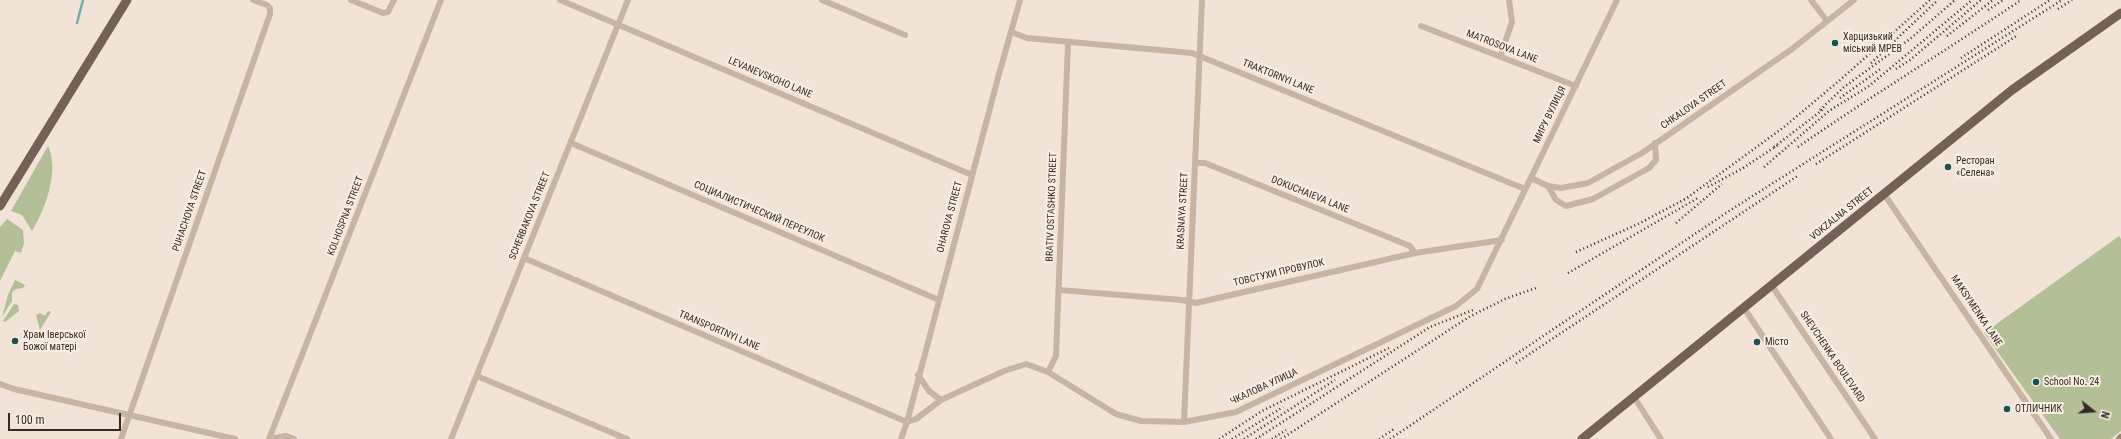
<!DOCTYPE html>
<html>
<head>
<meta charset="utf-8">
<style>
	body { margin:0 }
	#map { position:relative; width:2121px; height:439px; overflow:hidden; background:#f1e4d6; font-family:"Roboto Condensed",sans-serif }
	canvas { display:block }
	.north { position:absolute; left:2073px; top:391px; width:40px; height:40px; -webkit-text-stroke:3px #f9eee2; paint-order:stroke; rotate:107deg; font-size:11px; font-weight:700; line-height:16px; text-align:center; color:#332925 }
	.north::after { content:''; display:block; margin:auto; width:14px; height:18px; background:#332925; clip-path:polygon(50% 0,100% 100%,50% 72%,0 100%) }
	.scale { position:absolute; left:8px; top:413px; width:113px; height:18px; box-sizing:border-box; border:2px solid #332925; border-top:0; padding-left:5px; font-size:12px; line-height:14px; white-space:nowrap; color:#332925; -webkit-text-stroke:3px #f9eee2; paint-order:stroke }
</style>
</head>
<body>
<div id="map">
<canvas width="2121" height="439"></canvas>
<div class="north">N</div>
<div class="scale">100 m</div>
</div>
<script>
const c = document.querySelector('canvas').getContext('2d');
c.lineJoin = 'round';
function fill(path, color) {
  c.fillStyle = color;
  c.fill(path, 'evenodd');
}
function stroke(path, color, width, dash) {
  c.strokeStyle = color;
  c.lineWidth = width;
  c.lineCap = dash ? 'butt' : 'round';
  c.setLineDash(dash || []);
  c.stroke(path);
}
function label(font, color, halo, rows, align = 'center') {
  c.font = font + ' "Roboto Condensed",sans-serif';
  c.lineWidth = 4;
  c.setLineDash([]);
  c.textBaseline = 'middle';
  c.strokeStyle = halo;
  c.fillStyle = color;
  for (const [text, x, y, turn = 0] of rows) {
    c.save();
    c.translate(x, y);
    c.rotate((+turn || 0) * Math.PI / 180);
    c.textAlign = isNaN(turn) ? turn : align;
    if (halo) c.strokeText(text, 0, 0);
    c.fillText(text, 0, 0);
    c.restore();
  }
}
fill(new Path2D(`
	M 48,146 C 60,171 45,209 32,231 L 22,215 L 11,211 Z
	M 7,219 L 23,230 L 24,243 L 21,253 L 15,251 L 0,281 L 0,227 Z
	M 2119,236 L 2121,239 L 2121,431 L 2111,439 L 2060,439 L 1984,333 Z
	M 15,280 L 25,285 L 23,288 L 16,289 L 12,292 L 12,301 L 2,317 L 8,295 Z
	M 14,304 L 18,305 L 19,311 L 5,322 L 3,321 Z
	M 48,311 L 51,312 L 40,330 L 36,315 L 40,313 L 45,316 Z`), '#b2bf97');
stroke(new Path2D(`
	M 77,23 L 83,0`), '#75abae', 2.5);
stroke(new Path2D(`
	M 351,0 L 383,13 L 388,12 L 394,0
	M 560,0 L 972,175
	M 822,0 L 905,35
	M 1811,0 L 1827,21
	M 1421,26 L 1576,86
	M 1011,32 L 1027,38 L 1192,53 L 1525,189
	M 1500,57 L 1512,22 L 1509,0
	M 571,143 L 939,300
	M 1195,163 L 1205,163 L 1410,246 L 1415,253
	M 1531,178 L 1548,186 L 1561,188 L 1588,183 L 1642,153 L 1792,49 L 1854,0
	M 1548,186 L 1556,200 L 1566,206 L 1593,199 L 1649,168 L 1656,160 L 1655,143
	M 1884,194 L 2051,439
	M 524,258 L 907,422 L 916,419 L 941,400
	M 1772,286 L 1875,439
	M 1059,290 L 1182,300 L 1196,303 L 1415,253 L 1502,240
	M 1744,308 L 1831,439
	M 1048,372 L 1056,356 L 1068,42
	M 918,375 L 929,391 L 941,400 L 1004,371 L 1026,364 L 1048,372 L 1116,414 L 1141,421 L 1184,422 L 1236,412 L 1456,306 L 1477,289 L 1617,0
	M 477,376 L 627,439
	M 0,384 L 14,389 L 235,439
	M 1634,397 L 1661,439
	M 1184,422 L 1202,0
	M 121,439 L 270,14 L 270,8 L 267,5 L 253,0
	M 269,439 L 441,0
	M 269,439 L 286,436 L 294,439
	M 451,439 L 628,0
	M 901,439 L 907,422 L 999,74 L 1020,0`), '#c8b4a2', 6);
stroke(new Path2D(`
	M 2120,439 L 2121,438`), '#9c8374', 8);
stroke(new Path2D(`
	M 0,206 L 127,0
	M 1582,439 L 2012,90 L 2121,13`), '#756055', 9);
stroke(new Path2D(`
	M 2058,9 L 2072,0
	M 1988,10 L 2003,0
	M 1947,36 L 1993,0
	M 1961,58 L 2050,0
	M 1871,63 L 1938,0
	M 1896,69 L 1910,60 L 1981,0
	M 1840,98 L 1882,68
	M 1820,110 L 1844,87 L 1910,39 L 1955,0
	M 1774,147 L 1825,108
	M 1798,147 C 1871,96 1947,50 2021,0
	M 1816,164 L 2018,35
	M 1764,167 L 1829,111 L 1869,86 L 1972,0
	M 1743,168 L 1778,145
	M 1708,187 L 1747,166
	M 1684,200 L 1784,127 L 1840,80 L 1930,0
	M 1676,223 L 1722,184
	M 1576,252 L 1638,224 L 1689,197
	M 1568,273 L 1698,198
	M 1516,363 L 1799,175
	M 1219,439 L 1262,411 L 1391,347
	M 1232,439 L 1283,407
	M 1244,439 L 1335,380
	M 1256,439 L 1430,327 L 1473,310
	M 1272,439 L 1286,430
	M 1281,439 L 1469,317 L 1505,299 L 1536,288
	M 1379,439 L 1394,429
	M 1390,439 L 1729,211 L 2062,0`), '#332925', 2.5, [1, 3]);
for (const [x, y, r, color] of [
	[1835,43,4,"#1a5054"],
	[1948,167,4,"#1a5054"],
	[15,341,4,"#1a5054"],
	[1757,342,4,"#1a5054"],
	[2036,382,4,"#1a5054"],
	[2007,409,4,"#1a5054"]
]) {
  const dot = new Path2D();
  dot.arc(x, y, r, 0, 2 * Math.PI);
  c.fillStyle = color;
  c.fill(dot);
  stroke(dot, '#f9eee2', 1.5);
}
label('10px', '#332925', '#f9eee2', [
	["Харцизький",1843,37],
	["міський МРЕВ",1843,49],
	["Ресторан",1956,161],
	["«Селена»",1956,173],
	["Храм Іверської",23,335],
	["Божої матері",23,347],
	["Місто",1765,342],
	["School No. 24",2044,382],
	["ОТЛИЧНИК",2015,409]
], 'left');
label('10px', '#332925', '#f9eee2', [
	["MATROSOVA LANE",1502,47,21],
	["TRAKTORNYI LANE",1278,77,22],
	["LEVANEVSKOHO LANE",770,78,23],
	["CHKALOVA STREET",1694,105,-35],
	["МИРУ ВУЛИЦЯ",1550,115,-64],
	["DOKUCHAIEVA LANE",1310,195,22],
	["BRATIV OSTASHKO STREET",1052,207,-88],
	["PUHACHOVA STREET",190,211,-71],
	["KRASNAYA STREET",1183,211,-87],
	["СОЦИАЛИСТИЧЕСКИЙ ПЕРЕУЛОК",759,212,23],
	["VOKZALNA STREET",1842,214,-39],
	["KOLHOSPNA STREET",346,216,-69],
	["SCHERBAKOVA STREET",530,216,-68],
	["OHAROVA STREET",950,217,-75],
	["ТОВСТУХИ ПРОВУЛОК",1279,273,-13],
	["MAKSYMENKA LANE",1976,311,56],
	["TRANSPORTNYI LANE",719,331,23],
	["SHEVCHENKA BOULEVARD",1832,357,56],
	["ЧКАЛОВА УЛИЦА",1264,387,-25]
]);
</script>
</body>
</html>
